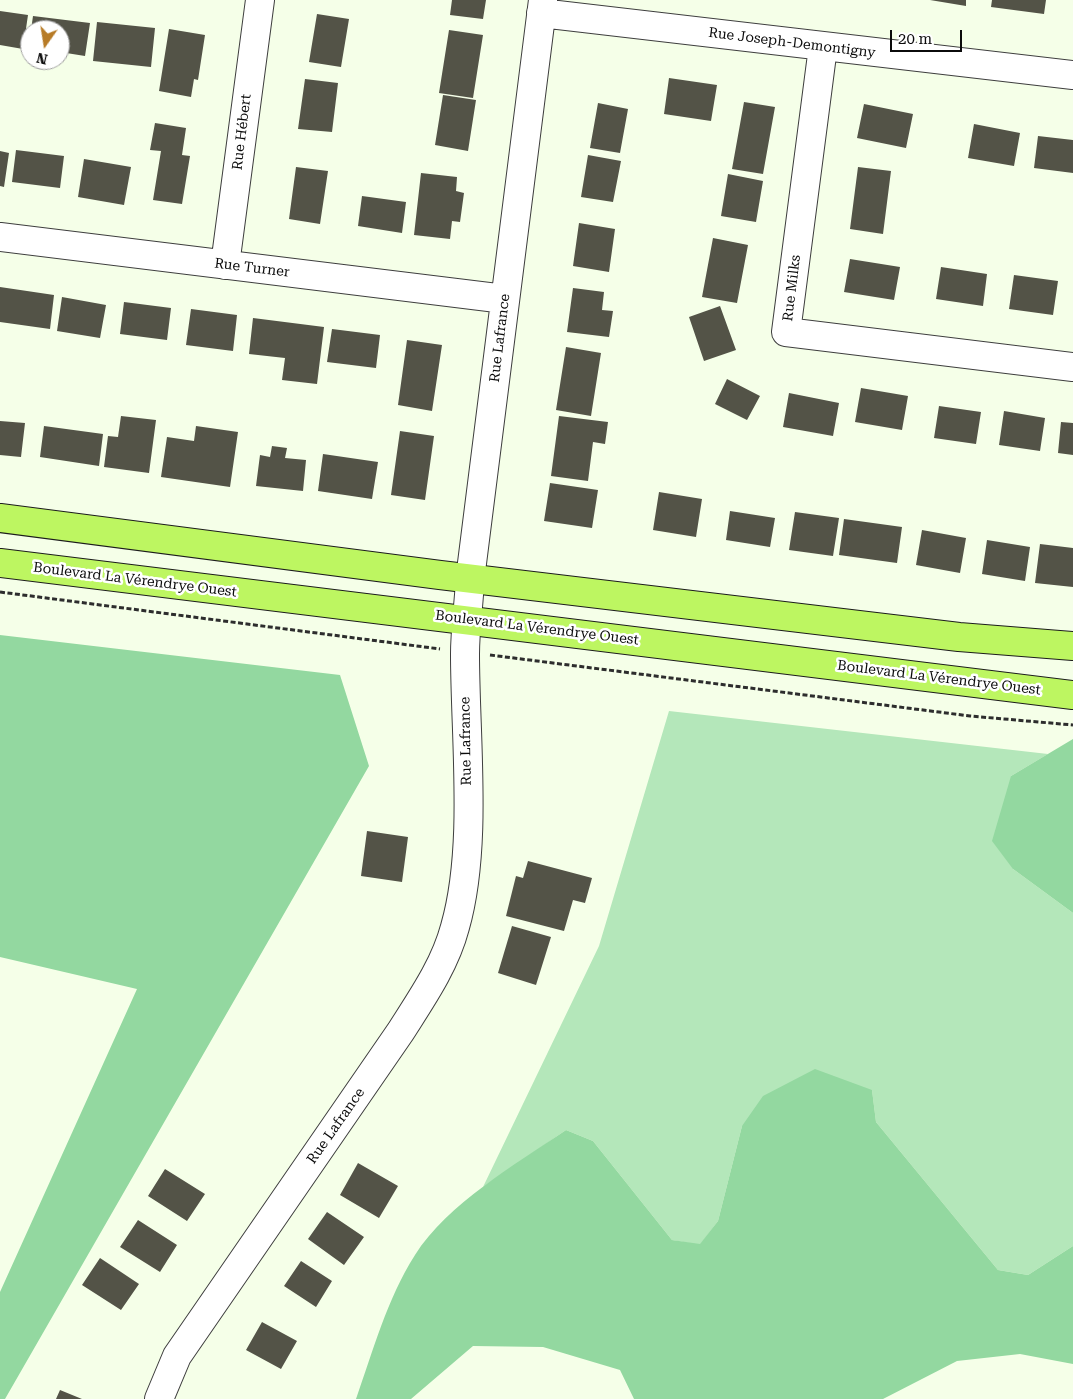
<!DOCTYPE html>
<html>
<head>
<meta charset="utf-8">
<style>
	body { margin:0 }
	#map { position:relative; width:1073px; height:1399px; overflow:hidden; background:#f5ffe8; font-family:"Roboto Serif",serif }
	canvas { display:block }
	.north { position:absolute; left:20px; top:20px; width:50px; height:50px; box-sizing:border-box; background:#fff; border:1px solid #9d9d9d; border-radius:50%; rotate:193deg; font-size:14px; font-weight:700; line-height:20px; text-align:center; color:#0b0b0b }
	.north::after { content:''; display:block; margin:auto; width:18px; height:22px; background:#b77b26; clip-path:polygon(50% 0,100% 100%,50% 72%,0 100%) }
	.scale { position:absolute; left:890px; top:30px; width:72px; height:22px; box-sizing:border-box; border:2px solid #0b0b0b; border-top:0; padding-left:6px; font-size:15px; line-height:18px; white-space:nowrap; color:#0b0b0b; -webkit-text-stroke:4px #fff; paint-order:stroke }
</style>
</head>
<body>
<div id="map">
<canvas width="1073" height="1399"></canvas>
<div class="north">N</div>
<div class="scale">20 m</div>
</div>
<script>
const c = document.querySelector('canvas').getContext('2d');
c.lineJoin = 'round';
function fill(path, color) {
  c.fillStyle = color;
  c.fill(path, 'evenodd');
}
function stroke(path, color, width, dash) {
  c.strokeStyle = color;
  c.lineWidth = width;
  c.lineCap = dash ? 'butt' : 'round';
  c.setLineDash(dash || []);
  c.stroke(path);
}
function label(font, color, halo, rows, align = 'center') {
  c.font = font + ' "Roboto Serif",serif';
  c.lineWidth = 5;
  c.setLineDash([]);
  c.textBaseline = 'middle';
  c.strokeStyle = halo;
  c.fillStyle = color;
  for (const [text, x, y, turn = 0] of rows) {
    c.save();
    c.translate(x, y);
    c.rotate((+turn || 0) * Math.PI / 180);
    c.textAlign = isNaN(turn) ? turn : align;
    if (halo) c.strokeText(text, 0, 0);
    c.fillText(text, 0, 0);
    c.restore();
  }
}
fill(new Path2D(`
	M 669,711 L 1048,754 L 1011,776 L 1013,869 L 1073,913 L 1073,1246 L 1028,1275 L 998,1270 L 876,1122 L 872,1090 L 742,1126 L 718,1221 L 700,1245 L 672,1240 L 593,1141 L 566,1130 L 483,1187 L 599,946 Z`), '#b4e7ba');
fill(new Path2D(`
	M 0,635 L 340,675 L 369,766 L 5,1399 L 0,1399 L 0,1292 L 137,989 L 0,957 Z
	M 1073,739 L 1073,913 L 1013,869 L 992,841 L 1011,776 Z
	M 815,1069 L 872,1090 L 876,1122 L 998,1270 L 1028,1275 L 1073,1246 L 1073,1364 L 1020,1354 L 957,1361 L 883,1399 L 634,1399 L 620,1370 L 543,1347 L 473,1346 L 411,1399 L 356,1399 C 373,1351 387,1299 415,1255 C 447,1204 516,1164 566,1130 L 593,1141 L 672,1240 L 700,1244 L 718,1221 L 742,1126 L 763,1096 Z`), '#93d8a0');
fill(new Path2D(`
	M 452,0 L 486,0 L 483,19 L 450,15 Z
	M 930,0 L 966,0 L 966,6 Z
	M 992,0 L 1046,0 L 1044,14 L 991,7 Z
	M 0,11 L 28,15 L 23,49 L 0,45 Z
	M 317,14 L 349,19 L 341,67 L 309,62 Z
	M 33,16 L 90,23 L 85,56 L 60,52 L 60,30 L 31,30 Z
	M 97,22 L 155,28 L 151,67 L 93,61 Z
	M 169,29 L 205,35 L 198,80 L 194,79 L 191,97 L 159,91 Z
	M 449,30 L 483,35 L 473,98 L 439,93 Z
	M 669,78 L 717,85 L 711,121 L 664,114 Z
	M 305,79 L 338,83 L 332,132 L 298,129 Z
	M 443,95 L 476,100 L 468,151 L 435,145 Z
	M 744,102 L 775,107 L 763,174 L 732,169 Z
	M 598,103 L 628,109 L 620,153 L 590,148 Z
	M 864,104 L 913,114 L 906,148 L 857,138 Z
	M 155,123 L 186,128 L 182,155 L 190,156 L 182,204 L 153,200 L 161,151 L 150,150 Z
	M 974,124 L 1020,133 L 1014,166 L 968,158 Z
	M 1038,136 L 1073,140 L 1073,173 L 1034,168 Z
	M 16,150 L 64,156 L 60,188 L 12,182 Z
	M 0,151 L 9,153 L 4,187 L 0,186 Z
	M 588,155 L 621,161 L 613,202 L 581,197 Z
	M 84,159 L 131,167 L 124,205 L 78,197 Z
	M 296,167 L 328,171 L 320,224 L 289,219 Z
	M 858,167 L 891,171 L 883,234 L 850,229 Z
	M 421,173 L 457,177 L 456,191 L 464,193 L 460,222 L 452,221 L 450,239 L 414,235 Z
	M 728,174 L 763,181 L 756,222 L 721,216 Z
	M 362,196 L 406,202 L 402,233 L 358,226 Z
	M 579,223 L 615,229 L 609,272 L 573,266 Z
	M 713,238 L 748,245 L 737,303 L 702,297 Z
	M 850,259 L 900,267 L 894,300 L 844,292 Z
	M 941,267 L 987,274 L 983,306 L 936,299 Z
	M 1014,275 L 1058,281 L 1053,315 L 1009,309 Z
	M 0,287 L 54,295 L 50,329 L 0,322 Z
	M 573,288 L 604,292 L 602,310 L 613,311 L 609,337 L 567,332 Z
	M 62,297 L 106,305 L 100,338 L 57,331 Z
	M 124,302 L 171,308 L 167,340 L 120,334 Z
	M 720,306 L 736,350 L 704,361 L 689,317 Z
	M 191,309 L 237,315 L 233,351 L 186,345 Z
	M 253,318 L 324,327 L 317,384 L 282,380 L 285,358 L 249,354 Z
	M 332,329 L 380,335 L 376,368 L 327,362 Z
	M 407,340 L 442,345 L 432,411 L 398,405 Z
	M 566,347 L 601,353 L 591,416 L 556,410 Z
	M 727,379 L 760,396 L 747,420 L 715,404 Z
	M 861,388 L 908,396 L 902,430 L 855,422 Z
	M 789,393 L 839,403 L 833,436 L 783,427 Z
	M 939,406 L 981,412 L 976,444 L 934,438 Z
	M 1004,411 L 1045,418 L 1040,451 L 999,445 Z
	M 121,416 L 156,420 L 149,473 L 104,467 L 108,436 L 118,437 Z
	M 559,416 L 608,422 L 605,444 L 593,442 L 588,481 L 551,476 Z
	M 0,421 L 25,423 L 21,457 L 0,455 Z
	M 1061,422 L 1073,423 L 1073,455 L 1058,453 Z
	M 44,426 L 103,434 L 99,466 L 40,457 Z
	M 196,426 L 238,432 L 230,487 L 161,477 L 167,437 L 194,441 Z
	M 400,431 L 434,436 L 425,500 L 391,495 Z
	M 272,446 L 287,448 L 285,458 L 306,460 L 303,491 L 256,486 L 260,455 L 270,457 Z
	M 323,454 L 378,462 L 372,499 L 318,491 Z
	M 550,483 L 598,490 L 592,528 L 544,521 Z
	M 659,492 L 702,499 L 696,537 L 653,530 Z
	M 730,511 L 775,518 L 770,547 L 726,540 Z
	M 795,512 L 839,518 L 833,556 L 789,550 Z
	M 844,519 L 902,527 L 897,563 L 839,555 Z
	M 922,530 L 966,538 L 960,573 L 916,565 Z
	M 987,540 L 1030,547 L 1025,581 L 982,574 Z
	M 1040,544 L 1073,548 L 1073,587 L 1035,583 Z
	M 367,831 L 408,837 L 402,882 L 361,876 Z
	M 528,861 L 592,878 L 585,903 L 573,900 L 564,931 L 506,916 L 516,876 L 523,878 Z
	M 512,926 L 551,937 L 536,985 L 498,973 Z
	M 358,1163 L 398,1186 L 379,1218 L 340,1195 Z
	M 165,1169 L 205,1194 L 187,1221 L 148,1196 Z
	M 327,1212 L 364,1237 L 344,1265 L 308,1239 Z
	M 138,1220 L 177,1245 L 160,1272 L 120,1247 Z
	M 100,1258 L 139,1284 L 121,1310 L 82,1285 Z
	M 301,1261 L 332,1281 L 316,1307 L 284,1286 Z
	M 262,1322 L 297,1341 L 281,1369 L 246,1350 Z
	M 60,1390 L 82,1399 L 56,1399 Z`), '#535347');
const minor = new Path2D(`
	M 541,13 L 1073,75
	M 823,47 L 786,332 L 1073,367
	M 0,237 L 505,299
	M 225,265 L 260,0
	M 159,1399 L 177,1356 L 401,1031 C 422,998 445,965 455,927 C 478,847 465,738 465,654 C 465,629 469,604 470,579 L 543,0`);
const major = new Path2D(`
	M 0,518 L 440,575 L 959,637 L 1073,646
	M 0,563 L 1073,695`);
stroke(minor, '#3e3e3e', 30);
stroke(major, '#1c1c1c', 30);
stroke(new Path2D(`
	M 0,592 L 440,649
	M 490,655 L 970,716 L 1073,725`), '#2d2d2d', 3, [5, 2.5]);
stroke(minor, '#fff', 28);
stroke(major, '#bdf661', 28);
label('14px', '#0b0b0b', '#fff', [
	["Rue Joseph-Demontigny",792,43,7],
	["Rue Hébert",242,132,-83],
	["Rue Turner",252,268,7],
	["Rue Milks",792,288,-83],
	["Rue Lafrance",500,338,-83],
	["Boulevard La Vérendrye Ouest",135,580,7],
	["Boulevard La Vérendrye Ouest",537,628,7],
	["Boulevard La Vérendrye Ouest",939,678,7],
	["Rue Lafrance",466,741,-91],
	["Rue Lafrance",336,1126,-55]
]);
</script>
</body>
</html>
